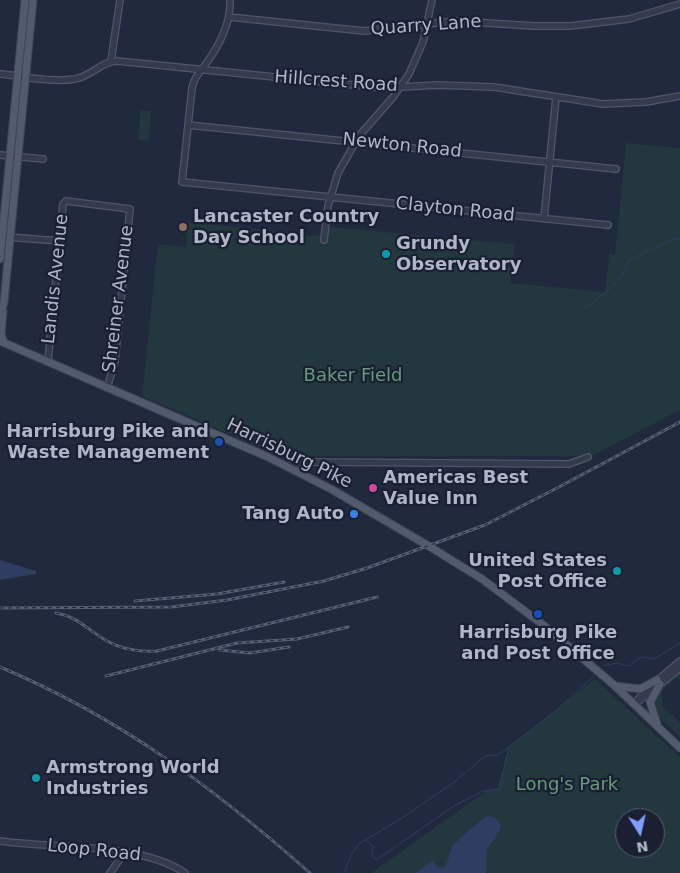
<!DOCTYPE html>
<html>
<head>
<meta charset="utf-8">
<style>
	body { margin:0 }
	#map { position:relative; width:680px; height:873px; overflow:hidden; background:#20293d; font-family:"DejaVu Sans",sans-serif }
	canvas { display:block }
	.north { position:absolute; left:615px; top:808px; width:50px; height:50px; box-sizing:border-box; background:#1a2032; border:1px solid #565c6e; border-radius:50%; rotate:170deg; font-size:14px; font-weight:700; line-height:20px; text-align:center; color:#b0b6c9 }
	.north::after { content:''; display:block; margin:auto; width:18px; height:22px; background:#7f9eff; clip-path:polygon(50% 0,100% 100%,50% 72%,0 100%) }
</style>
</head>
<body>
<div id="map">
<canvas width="680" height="873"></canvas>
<div class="north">N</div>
</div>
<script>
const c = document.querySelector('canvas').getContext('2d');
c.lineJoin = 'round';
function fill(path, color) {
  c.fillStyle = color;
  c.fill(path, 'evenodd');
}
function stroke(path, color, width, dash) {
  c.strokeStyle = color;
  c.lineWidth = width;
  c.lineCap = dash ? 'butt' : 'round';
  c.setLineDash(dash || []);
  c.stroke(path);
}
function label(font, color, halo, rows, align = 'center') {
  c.font = font + ' "DejaVu Sans",sans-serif';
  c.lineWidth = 4.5;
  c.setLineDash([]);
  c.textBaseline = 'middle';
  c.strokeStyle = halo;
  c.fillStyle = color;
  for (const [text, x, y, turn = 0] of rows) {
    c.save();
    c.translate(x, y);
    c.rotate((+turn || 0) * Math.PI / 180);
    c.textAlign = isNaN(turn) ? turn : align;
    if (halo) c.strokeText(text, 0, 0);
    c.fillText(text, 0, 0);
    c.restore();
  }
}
fill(new Path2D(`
	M 140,111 L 151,111 L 149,141 L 138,140 Z
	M 626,143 L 680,148 L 680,410 L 586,459 L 581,454 L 580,456 L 301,456 L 288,460 L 142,396 L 158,244 L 186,247 L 188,222 L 295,233 L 305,236 L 320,235 L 321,226 L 515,244 L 510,283 L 605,292 L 609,254 L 615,255 Z
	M 680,670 L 680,680 L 676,678 L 661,691 L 663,703 L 662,706 L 672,715 L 675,714 L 674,717 L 680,723 L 680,737 L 656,714 L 653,698 L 665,683 Z
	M 595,679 L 680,757 L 680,873 L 371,873 L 486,791 L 498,789 L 508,747 ZM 625,818 L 655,818 L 655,848 L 625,848 Z`), '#22373e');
fill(new Path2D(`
	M 0,560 L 36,571 L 36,574 L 0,580 Z
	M 489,816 L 496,819 L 501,825 L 500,830 L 487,850 L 486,873 L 416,873 L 432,861 L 439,868 L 445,867 C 449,861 449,853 452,847 C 455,842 483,817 489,816 Z`), '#2f3d62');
stroke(new Path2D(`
	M 582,311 L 613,286 L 621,277 L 629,260 L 662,244 L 680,238
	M 604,666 L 617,663 L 628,666 L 641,657 L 654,659 L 680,643
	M 366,840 L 373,846 L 372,856 L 376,860 L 454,806 L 483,791 L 499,789 L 509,747
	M 344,873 L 352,853 L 360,843 L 402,818 L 453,783 L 485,756 L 497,755 L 509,747 L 558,709 L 593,677`), '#2f3d62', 1);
const minor = new Path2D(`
	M 230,0 C 231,24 219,46 205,65 C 198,75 195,76 192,88 L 182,182 L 608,225
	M 229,17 L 364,31 L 455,21 L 534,26 L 570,26 L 629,19 L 680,4
	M 111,61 L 120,0
	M 0,74 C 22,76 53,83 75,79 C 90,77 102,61 117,61 L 384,88 L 438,85 L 494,87 L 603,104 L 646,102 L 680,96
	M 188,125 L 616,169
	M 0,155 L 43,159
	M 544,219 L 556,97
	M 7,237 L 60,241
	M 324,240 L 328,206 L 338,173 L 359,136 L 394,96 L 409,74 L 423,42 L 432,0
	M 48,362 L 63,204 L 66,201 L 130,209 L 115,361 L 107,388
	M 286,466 L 312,462 L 569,464 L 588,457
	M 638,702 L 680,668
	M 634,704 L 646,690 L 680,661
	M 0,841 C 55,849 139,842 185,873
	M 110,873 L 125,852`);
const major = new Path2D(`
	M 0,259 L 25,0
	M 3,311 L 1,334 L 4,343
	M 0,315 L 4,302 L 33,0
	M 0,341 L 268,457 L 331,489 L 427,545 L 482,579 L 542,624 L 614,685 L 680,748
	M 615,686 L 640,689 L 657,680
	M 657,724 L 650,702 L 660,684`);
stroke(minor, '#505668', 8);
stroke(major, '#3e4456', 9);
stroke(minor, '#343b4d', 5.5);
stroke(major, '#525a6d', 7);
const rail = new Path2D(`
	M 135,601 L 217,594 L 284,582
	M 0,608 L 171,607 L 227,600 L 324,581 L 367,568 L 485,525 L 559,487 L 680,422
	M 56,613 C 77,616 89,631 107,641 C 123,650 139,652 157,651 L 377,597
	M 220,650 L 250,653 L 289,647
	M 0,667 C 119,717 214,788 310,873
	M 106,676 L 237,643 L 297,639 L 348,627`);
stroke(rail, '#565e75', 3);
stroke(rail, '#1a2032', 1, [4]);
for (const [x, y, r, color] of [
	[183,227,5,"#8d6e63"],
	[386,254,5,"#0f9aa8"],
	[219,442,5,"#1a4fb4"],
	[373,488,5,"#d1479c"],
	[354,514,5,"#3f7fe0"],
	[617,571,5,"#0f9aa8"],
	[538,614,5,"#1a4fb4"],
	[36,778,5,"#0f9aa8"]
]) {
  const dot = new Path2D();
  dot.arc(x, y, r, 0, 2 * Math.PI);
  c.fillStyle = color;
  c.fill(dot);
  stroke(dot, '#1a2032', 2);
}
label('18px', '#b0b6c9', '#1a2032', [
	["Quarry Lane",426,26,-4],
	["Hillcrest Road",336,82,4],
	["Newton Road",402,146,6],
	["Clayton Road",455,210,6],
	["Landis Avenue",56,279,-84],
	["Shreiner Avenue",119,299,-83],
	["Harrisburg Pike",289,454,26],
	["Loop Road",94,851,6]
]);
label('bold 18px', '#b0b6c9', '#1a2032', [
	["Lancaster Country",193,217],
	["Day School",193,238],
	["Grundy",396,244],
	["Observatory",396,265],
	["Harrisburg Pike and",209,432,"right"],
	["Waste Management",209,453,"right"],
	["Americas Best",383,478],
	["Value Inn",383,499],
	["Tang Auto",344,514,"right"],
	["United States",607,561,"right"],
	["Post Office",607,582,"right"],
	["Harrisburg Pike",538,633,"center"],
	["and Post Office",538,654,"center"],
	["Armstrong World",46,768],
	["Industries",46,789]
], 'left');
label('18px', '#649c79', '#1a2032', [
	["Baker Field",353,376],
	["Long's Park",567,785]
]);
</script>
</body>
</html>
